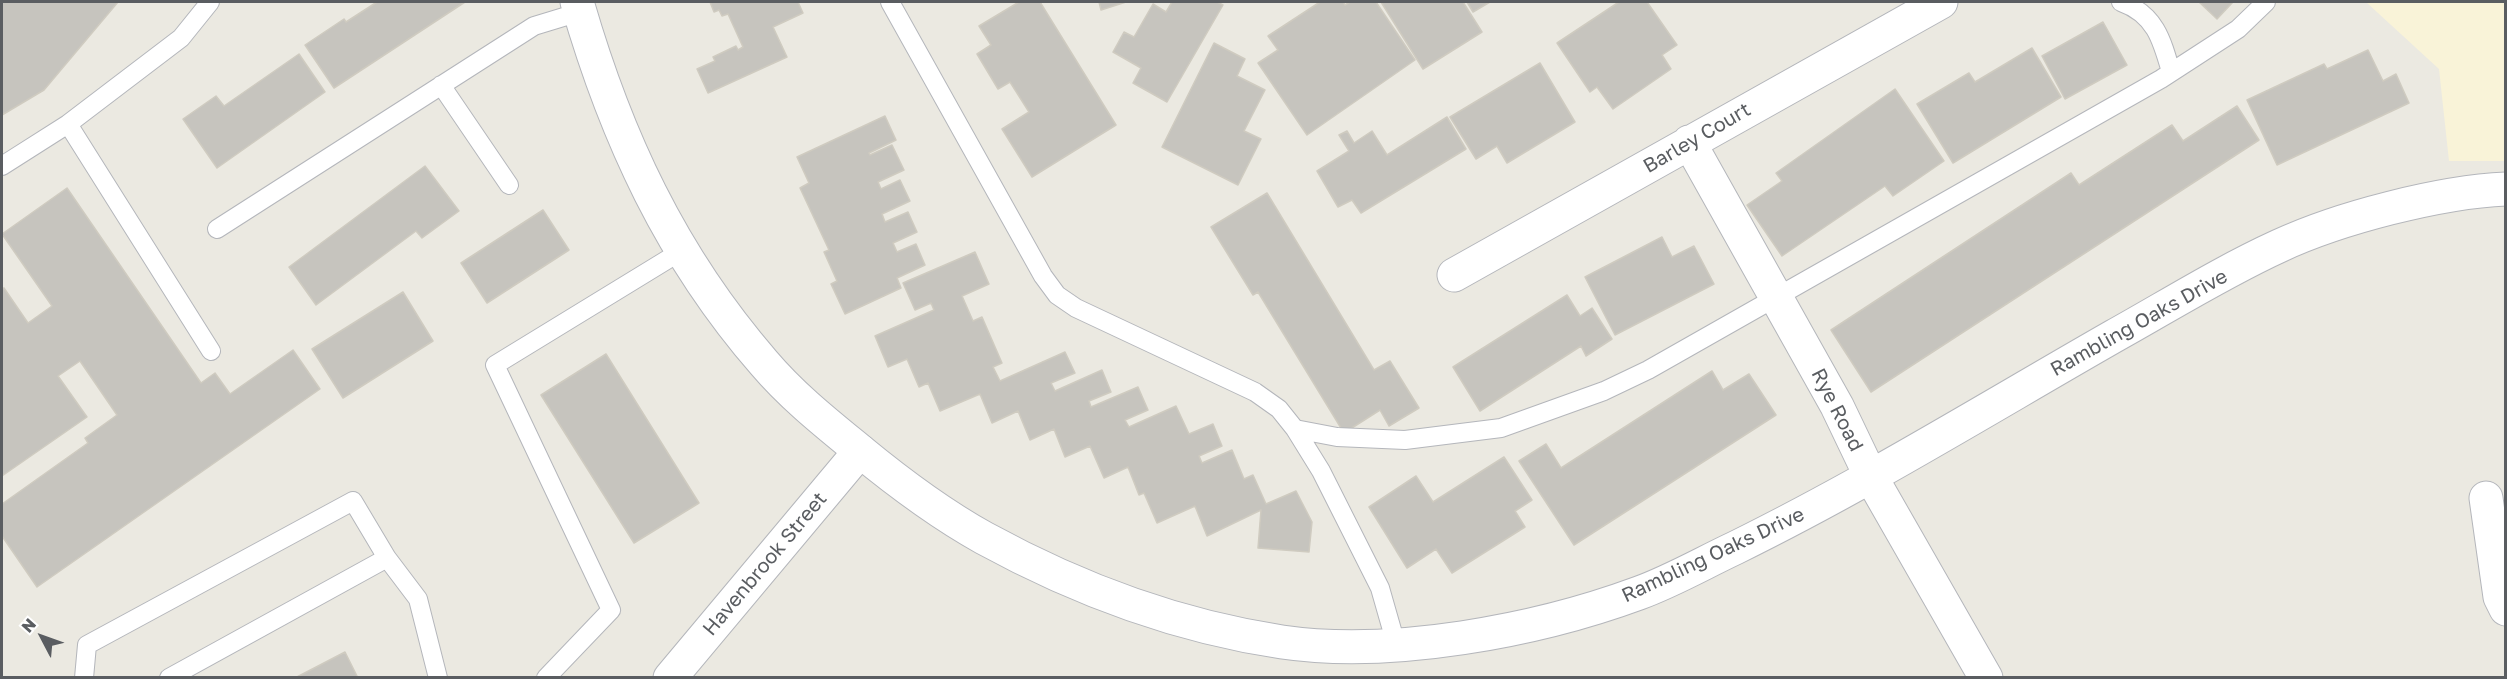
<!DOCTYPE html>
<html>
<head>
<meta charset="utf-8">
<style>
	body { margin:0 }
	#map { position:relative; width:2507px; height:679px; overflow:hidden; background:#ebe9e1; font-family:"Golos Text",sans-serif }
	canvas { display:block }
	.frame { position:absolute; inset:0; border:3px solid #5a5d61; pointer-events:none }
	.north { position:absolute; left:12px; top:607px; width:60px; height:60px; -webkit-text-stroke:4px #fff; paint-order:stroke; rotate:311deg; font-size:16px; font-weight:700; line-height:24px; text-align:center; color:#5a5d61 }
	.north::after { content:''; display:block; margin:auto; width:21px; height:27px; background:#5a5d61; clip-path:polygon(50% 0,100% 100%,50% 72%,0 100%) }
</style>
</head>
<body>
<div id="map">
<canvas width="2507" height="679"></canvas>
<div class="frame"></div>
<div class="north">N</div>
</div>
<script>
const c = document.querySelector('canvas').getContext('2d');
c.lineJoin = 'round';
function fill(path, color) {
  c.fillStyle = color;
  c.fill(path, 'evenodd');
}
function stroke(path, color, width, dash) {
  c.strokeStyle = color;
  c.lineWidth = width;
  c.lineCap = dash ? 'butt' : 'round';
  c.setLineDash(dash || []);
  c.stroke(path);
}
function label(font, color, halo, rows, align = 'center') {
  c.font = font + ' "Golos Text",sans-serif';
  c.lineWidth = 5;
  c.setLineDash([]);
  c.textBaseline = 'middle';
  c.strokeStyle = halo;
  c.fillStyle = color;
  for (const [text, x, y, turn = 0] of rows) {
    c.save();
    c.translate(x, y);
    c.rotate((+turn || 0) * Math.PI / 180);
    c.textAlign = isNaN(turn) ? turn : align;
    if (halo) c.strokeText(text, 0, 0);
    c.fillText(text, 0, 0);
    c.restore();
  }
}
fill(new Path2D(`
	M 2366,2 L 2505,2 L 2505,161 L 2449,161 L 2439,69 Z`), '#f9f3d8');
const building = new Path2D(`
	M 2,2 L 118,2 L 44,90 L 2,115 Z
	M 377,2 L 465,2 L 334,88 L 305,45 L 344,19 L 346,22 Z
	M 710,2 L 798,2 L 803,13 L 773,27 L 787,57 L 708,93 L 697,69 L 715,61 L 713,57 L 736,46 L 738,50 L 743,47 L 728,14 L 722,16 L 719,10 L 714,12 Z
	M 1019,2 L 1040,2 L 1116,125 L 1032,177 L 1002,129 L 1029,112 L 1010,82 L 998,89 L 977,54 L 991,45 L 979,26 Z
	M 1099,2 L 1126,2 L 1101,10 Z
	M 1172,2 L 1217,2 L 1223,5 L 1167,102 L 1133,83 L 1141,68 L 1113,52 L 1124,32 L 1134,37 L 1153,4 L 1166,12 Z
	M 1320,2 L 1343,2 L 1345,5 L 1350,2 L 1376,2 L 1415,60 L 1307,135 L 1258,63 L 1278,50 L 1268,36 Z
	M 1381,2 L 1463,2 L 1482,32 L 1423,69 Z
	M 1467,2 L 1490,2 L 1473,12 Z
	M 1619,2 L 1647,2 L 1677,45 L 1662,55 L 1671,69 L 1613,109 L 1597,87 L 1590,92 L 1557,43 Z
	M 2199,2 L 2233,2 L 2217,19 Z
	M 2103,22 L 2127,65 L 2065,99 L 2042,56 Z
	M 1214,43 L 1245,59 L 1237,76 L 1265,90 L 1244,131 L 1261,139 L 1238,185 L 1162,147 Z
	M 2032,48 L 2061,97 L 1953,163 L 1917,104 L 1969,73 L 1975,82 Z
	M 2368,50 L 2383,81 L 2396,74 L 2409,103 L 2277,165 L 2247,100 L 2324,64 L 2327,69 Z
	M 299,54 L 325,92 L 217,168 L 183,119 L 216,96 L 224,106 Z
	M 1540,63 L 1575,122 L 1507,163 L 1497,146 L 1476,159 L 1450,117 Z
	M 1895,89 L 1944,161 L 1893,196 L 1885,186 L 1782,256 L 1747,205 L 1782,181 L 1776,173 Z
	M 2237,106 L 2259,140 L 1871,392 L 1831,330 L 2071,173 L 2079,185 L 2172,125 L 2183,141 Z
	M 885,116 L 896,140 L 869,153 L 870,155 L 892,145 L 904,170 L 878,182 L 881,189 L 900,180 L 910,201 L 882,214 L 885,222 L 908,212 L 917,232 L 893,243 L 897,252 L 916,244 L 925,265 L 897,278 L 901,288 L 845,314 L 831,284 L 837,281 L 824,252 L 829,250 L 800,188 L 809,183 L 797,157 Z
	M 1447,117 L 1466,149 L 1361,213 L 1352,200 L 1338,207 L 1317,171 L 1349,151 L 1339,135 L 1347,131 L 1354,143 L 1372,131 L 1387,155 Z
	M 425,166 L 459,211 L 422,238 L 416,231 L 316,305 L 289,267 Z
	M 67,188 L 201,383 L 215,373 L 230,394 L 293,350 L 320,389 L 37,587 L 2,536 L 2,504 L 88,443 L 85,438 L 117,415 L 80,361 L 58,376 L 87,417 L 2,476 L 2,289 L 4,288 L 28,323 L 52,306 L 2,234 Z
	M 1267,193 L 1374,370 L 1390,361 L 1419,408 L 1389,426 L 1380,410 L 1344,433 L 1258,292 L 1253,295 L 1211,227 Z
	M 543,210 L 569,250 L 487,303 L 461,263 Z
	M 1662,237 L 1672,257 L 1694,246 L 1714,284 L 1615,335 L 1585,277 Z
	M 975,252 L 989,284 L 962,296 L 973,321 L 982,317 L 1002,363 L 993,367 L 1000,381 L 1065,352 L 1075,373 L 1051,383 L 1055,391 L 1102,370 L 1111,392 L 1089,401 L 1091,407 L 1138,387 L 1148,410 L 1125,420 L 1129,427 L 1176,406 L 1189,434 L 1213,424 L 1222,446 L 1199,456 L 1202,463 L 1232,450 L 1244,479 L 1253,475 L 1266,504 L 1296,491 L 1312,522 L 1309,552 L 1258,548 L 1261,510 L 1207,536 L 1195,506 L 1157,523 L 1144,493 L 1139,495 L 1128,467 L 1104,478 L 1090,446 L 1065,457 L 1054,429 L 1030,440 L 1018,411 L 992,423 L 980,394 L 940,411 L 928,383 L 919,387 L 907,359 L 888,367 L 875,336 L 934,310 L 931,303 L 915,310 L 903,283 Z
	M 403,292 L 433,341 L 343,398 L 312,349 Z
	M 1567,295 L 1580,316 L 1592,308 L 1612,339 L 1586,356 L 1581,346 L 1480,411 L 1453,367 Z
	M 606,354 L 699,503 L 634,543 L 541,395 Z
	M 1712,371 L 1723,390 L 1749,374 L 1776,415 L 1574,545 L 1519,461 L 1546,444 L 1561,468 Z
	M 1504,457 L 1532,500 L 1515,511 L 1525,527 L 1452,573 L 1436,549 L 1407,568 L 1369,507 L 1416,476 L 1433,502 Z
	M 345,652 L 358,678 L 295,678 Z`);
fill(building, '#c6c4be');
stroke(building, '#cfcbc0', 1.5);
const service = new Path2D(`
	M 890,2 L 1043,276 L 1057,295 L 1076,308 L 1255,392 L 1279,409 L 1295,429 L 1321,471 L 1380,588 L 1396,644
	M 2121,2 C 2155,14 2162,40 2171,72
	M 441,85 L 509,185
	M 68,124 L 211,351
	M 2,166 L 68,124 L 181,38 L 210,2
	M 217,229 L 534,26 L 580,12
	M 1295,429 L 1337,437 L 1405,440 L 1501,428 L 1604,391 L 1648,370 L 2161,79 L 2238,29 L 2266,2
	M 84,678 L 87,645 L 353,501 L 387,558
	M 169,678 L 387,558 L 418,599 L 438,678
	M 546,678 L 611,610 L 495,365 L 683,250`);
const minor = new Path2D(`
	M 1689,142 L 1837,406 L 1871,477 L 1986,678
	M 1454,275 L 1941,2
	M 2486,498 L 2500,597 L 2506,609
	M 670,678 L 860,451`);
const tertiary = new Path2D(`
	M 577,2 C 616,137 671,256 764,363 C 792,396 826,423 859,450 C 899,483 939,513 984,538 C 1077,589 1176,626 1282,642 C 1391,658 1536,631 1639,593 C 1672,581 1703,563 1735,548 C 1865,484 1988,408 2114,336 C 2168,306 2222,272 2279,246 C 2339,218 2439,192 2506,189`);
stroke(service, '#b4b6bb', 20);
stroke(minor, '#b4b6bb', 35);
stroke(tertiary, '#b4b6bb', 35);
stroke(service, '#fff', 18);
stroke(minor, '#fff', 33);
stroke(tertiary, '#fff', 33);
label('20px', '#5a5d61', '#fff', [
	["Barley Court",1697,138,-30],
	["Rambling Oaks Drive",2139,323,-29],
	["Rye Road",1837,410,63],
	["Rambling Oaks Drive",1713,555,-25],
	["Havenbrook Street",765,564,-50]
]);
</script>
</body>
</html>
